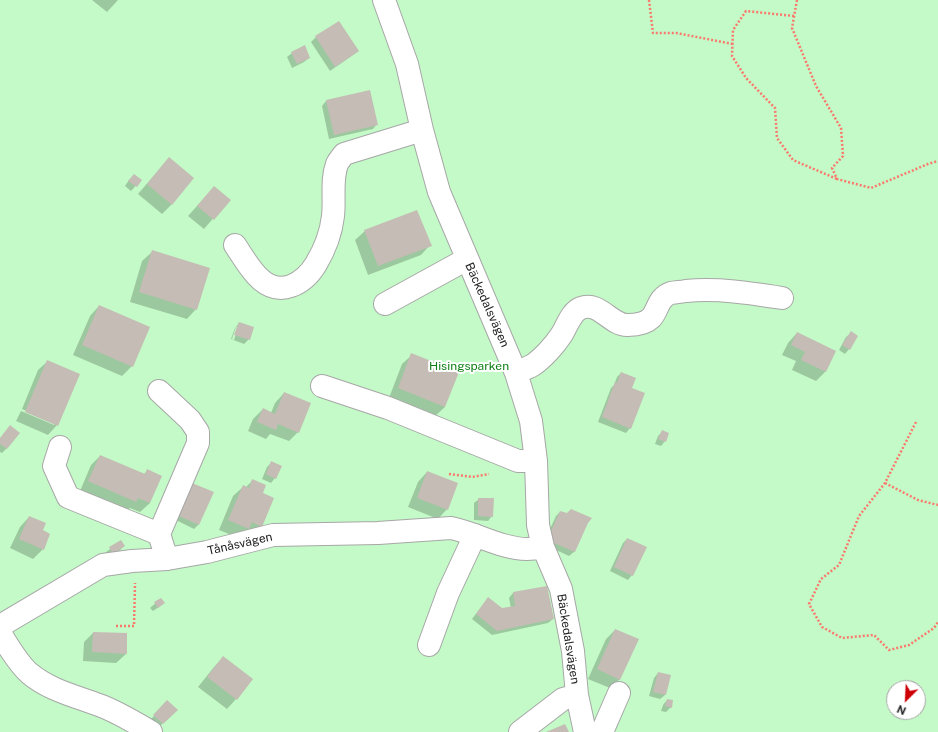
<!DOCTYPE html>
<html>
<head>
<meta charset="utf-8">
<style>
	body { margin:0 }
	#map { position:relative; width:938px; height:732px; overflow:hidden; background:#f0ede6; font-family:"Public Sans",sans-serif }
	canvas { display:block }
	.north { position:absolute; left:886px; top:680px; width:40px; height:40px; box-sizing:border-box; background:#fff; border:1px solid #a6a6a6; border-radius:50%; rotate:204deg; font-size:11px; font-weight:700; line-height:16px; text-align:center; color:#202020 }
	.north::after { content:''; display:block; margin:auto; width:14px; height:18px; background:#cf0005; clip-path:polygon(50% 0,100% 100%,50% 72%,0 100%) }
</style>
</head>
<body>
<div id="map">
<canvas width="938" height="732"></canvas>
<div class="north">N</div>
</div>
<script>
const c = document.querySelector('canvas').getContext('2d');
c.lineJoin = 'round';
function fill(path, color) {
  c.fillStyle = color;
  c.fill(path, 'evenodd');
}
function stroke(path, color, width, dash) {
  c.strokeStyle = color;
  c.lineWidth = width;
  c.lineCap = dash ? 'butt' : 'round';
  c.setLineDash(dash || []);
  c.stroke(path);
}
function label(font, color, halo, rows, align = 'center') {
  c.font = font + ' "Public Sans",sans-serif';
  c.lineWidth = 4;
  c.setLineDash([]);
  c.textBaseline = 'middle';
  c.strokeStyle = halo;
  c.fillStyle = color;
  for (const [text, x, y, turn = 0] of rows) {
    c.save();
    c.translate(x, y);
    c.rotate((+turn || 0) * Math.PI / 180);
    c.textAlign = isNaN(turn) ? turn : align;
    if (halo) c.strokeText(text, 0, 0);
    c.fillText(text, 0, 0);
    c.restore();
  }
}
fill(new Path2D(`
	M 0,0 L 938,0 L 938,732 L 0,732 ZM 894,688 L 918,688 L 918,712 L 894,712 Z`), '#c4fac7');
fill(new Path2D(`
	M 92,0 L 118,0 L 107,12 Z
	M 339,22 L 358,51 L 353,55 L 330,71 L 311,42 L 316,37 Z
	M 292,53 L 309,58 L 304,62 L 292,68 L 287,57 Z
	M 326,101 L 377,124 L 373,129 L 329,139 L 322,106 Z
	M 169,158 L 172,204 L 162,214 L 138,194 Z
	M 129,180 L 140,181 L 131,191 L 125,186 Z
	M 214,187 L 229,200 L 204,229 L 188,216 Z
	M 365,231 L 430,245 L 421,255 L 368,275 L 355,240 Z
	M 152,252 L 196,309 L 187,319 L 130,302 L 142,261 Z
	M 99,306 L 132,366 L 122,376 L 73,355 L 90,316 Z
	M 239,323 L 249,339 L 244,344 L 231,339 L 235,328 ZM 236,327 L 238,327 L 234,340 L 232,339 Z
	M 797,333 L 835,351 L 825,372 L 816,381 L 792,370 L 796,361 L 782,355 L 788,343 Z
	M 851,333 L 849,349 L 845,354 L 839,350 L 846,337 Z
	M 412,355 L 445,407 L 435,416 L 389,398 L 402,364 Z
	M 48,361 L 57,425 L 48,435 L 16,421 L 21,411 L 54,425 L 54,423 L 22,409 L 38,370 Z
	M 621,373 L 631,388 L 630,428 L 626,433 L 598,422 L 611,388 L 614,385 L 617,377 Z
	M 284,393 L 298,432 L 289,441 L 270,434 L 266,439 L 248,431 L 253,419 L 263,409 L 271,413 L 275,403 Z
	M 662,432 L 665,441 L 661,446 L 655,444 L 658,436 Z
	M 18,433 L 6,449 L 2,453 L 0,452 L 0,438 Z
	M 100,456 L 143,475 L 148,470 L 150,503 L 140,512 L 130,508 L 126,511 L 80,491 L 91,465 Z
	M 271,463 L 275,478 L 271,483 L 262,479 L 267,467 Z
	M 427,472 L 447,509 L 438,519 L 408,507 L 418,482 Z
	M 252,481 L 262,494 L 261,526 L 251,536 L 239,538 L 219,530 L 233,496 L 243,487 L 245,488 Z
	M 187,488 L 199,524 L 194,529 L 174,519 Z
	M 479,499 L 492,516 L 488,521 L 474,520 L 474,503 Z
	M 560,512 L 587,522 L 574,552 L 569,556 L 543,544 L 556,516 Z
	M 29,517 L 41,531 L 43,549 L 33,559 L 10,548 L 20,527 Z
	M 627,539 L 632,575 L 628,580 L 610,571 L 623,543 Z
	M 120,541 L 124,546 L 119,551 L 108,557 L 105,553 Z
	M 513,593 L 553,619 L 548,623 L 492,635 L 472,619 L 488,598 L 502,609 L 511,608 L 509,598 Z
	M 160,599 L 159,607 L 153,611 L 150,608 Z
	M 615,630 L 620,679 L 610,688 L 588,679 L 606,639 Z
	M 93,633 L 126,654 L 116,663 L 83,661 L 84,642 Z
	M 223,658 L 236,699 L 227,709 L 198,687 L 214,667 Z
	M 658,673 L 665,695 L 660,699 L 649,696 L 654,678 Z
	M 667,700 L 671,707 L 666,712 L 661,711 L 663,705 Z
	M 168,702 L 176,710 L 158,728 L 150,720 Z`), '#0003');
fill(new Path2D(`
	M 339,21 L 359,51 L 335,67 L 315,36 Z
	M 305,45 L 310,58 L 297,64 L 291,52 Z
	M 370,90 L 378,125 L 334,135 L 326,100 Z
	M 169,157 L 194,178 L 172,205 L 147,184 Z
	M 134,174 L 142,180 L 137,187 L 128,181 Z
	M 214,186 L 231,200 L 214,220 L 197,206 Z
	M 417,210 L 432,246 L 378,266 L 364,230 Z
	M 152,250 L 210,268 L 197,310 L 139,292 Z
	M 99,305 L 150,327 L 133,367 L 82,345 Z
	M 239,322 L 254,327 L 250,340 L 234,335 Z
	M 851,331 L 858,336 L 850,350 L 842,345 Z
	M 797,332 L 836,351 L 826,372 L 801,360 L 805,352 L 791,345 Z
	M 411,353 L 459,372 L 445,407 L 398,388 Z
	M 47,360 L 80,374 L 58,426 L 25,412 Z
	M 621,372 L 636,378 L 632,388 L 645,393 L 631,429 L 602,417 L 615,382 L 617,383 Z
	M 284,392 L 311,403 L 299,433 L 278,424 L 276,430 L 257,422 L 263,408 L 275,414 Z
	M 10,425 L 20,433 L 7,449 L 0,444 L 0,438 Z
	M 662,430 L 669,433 L 666,442 L 658,439 Z
	M 100,455 L 145,474 L 147,469 L 162,476 L 150,503 L 138,498 L 136,502 L 88,481 Z
	M 271,461 L 282,466 L 276,479 L 266,474 Z
	M 427,471 L 458,483 L 448,510 L 417,498 Z
	M 252,479 L 266,485 L 263,493 L 274,498 L 262,527 L 252,522 L 249,529 L 228,520 L 243,485 L 249,488 Z
	M 192,483 L 214,492 L 199,525 L 177,515 Z
	M 478,498 L 494,498 L 493,517 L 478,516 Z
	M 571,509 L 592,518 L 588,523 L 575,552 L 547,540 L 560,511 L 567,513 Z
	M 29,516 L 46,523 L 43,530 L 50,534 L 44,550 L 19,539 Z
	M 627,538 L 647,547 L 633,576 L 614,567 Z
	M 121,540 L 125,546 L 113,554 L 109,547 Z
	M 547,586 L 554,619 L 497,631 L 476,614 L 488,597 L 502,608 L 515,606 L 513,592 Z
	M 161,598 L 165,603 L 158,608 L 154,602 Z
	M 615,629 L 639,639 L 620,680 L 597,669 Z
	M 93,632 L 127,633 L 127,654 L 92,652 Z
	M 223,656 L 253,679 L 237,700 L 207,677 Z
	M 658,672 L 671,675 L 666,695 L 653,692 Z
	M 667,699 L 673,700 L 672,708 L 665,706 Z
	M 167,700 L 178,710 L 163,724 L 153,715 Z
	M 565,724 L 569,732 L 546,732 Z`), '#c5bcb5');
const minor = new Path2D(`
	M 384,0 L 407,64 L 422,130 L 439,192 L 516,373 L 531,421 L 536,461 L 538,525 L 543,547 L 561,589 L 573,651 L 577,695 L 585,732
	M 235,245 C 248,264 263,296 291,286 C 302,282 310,274 316,264 C 325,249 331,234 333,216 C 335,199 331,180 337,164 C 339,160 342,157 344,154 L 422,130
	M 385,304 L 467,259
	M 516,373 C 521,370 528,368 533,365 C 543,358 555,345 562,334 C 567,326 571,312 581,308 C 600,301 611,326 628,325 C 635,325 645,324 651,318 C 658,311 658,297 671,293 C 675,292 681,292 686,291 C 718,288 750,293 782,298
	M 322,386 L 388,408 L 518,461 L 536,461
	M 159,391 L 190,420 L 198,432 L 198,443 L 159,534 L 167,559
	M 60,447 L 54,466 L 68,497 L 159,534
	M 0,626 L 103,565 L 132,561 L 167,559 L 207,552 L 273,535 L 378,533 L 451,528 C 476,533 502,549 527,549 C 532,549 538,548 543,547
	M 0,633 C 9,647 17,662 29,673 C 49,690 75,696 99,705 C 118,712 134,722 151,732
	M 429,645 L 448,593 L 475,535
	M 520,732 L 563,699 L 577,695
	M 602,732 L 619,693`);
stroke(minor, '#a7a7a7', 24);
stroke(new Path2D(`
	M 649,0 L 653,33 L 676,33 L 733,44
	M 797,0 L 792,28 L 816,86 L 841,128 L 843,156 L 832,168 L 837,179 L 871,188 L 928,164 L 938,161
	M 794,16 L 746,11 L 733,30 L 732,56 L 746,78 L 775,108 L 777,138 L 793,160 L 837,179
	M 916,422 L 885,483 L 859,516 L 839,565 L 821,579 L 809,604 L 822,627 L 842,638 L 874,635 L 889,650 L 909,645 L 934,628 L 938,622
	M 449,474 L 472,477 L 489,474
	M 885,483 L 918,500 L 938,505
	M 116,626 L 134,626 L 135,583`), '#fa796d', 2.5, [2, 2]);
stroke(minor, '#fff', 22);
label('12px', '#202020', '#fff', [
	["Bäckedalsvägen",487,305,66],
	["Tånåsvägen",240,544,-13],
	["Bäckedalsvägen",568,639,81]
]);
label('12px', '#0c7f13', '#fff', [
	["Hisingsparken",469,366]
]);
</script>
</body>
</html>
